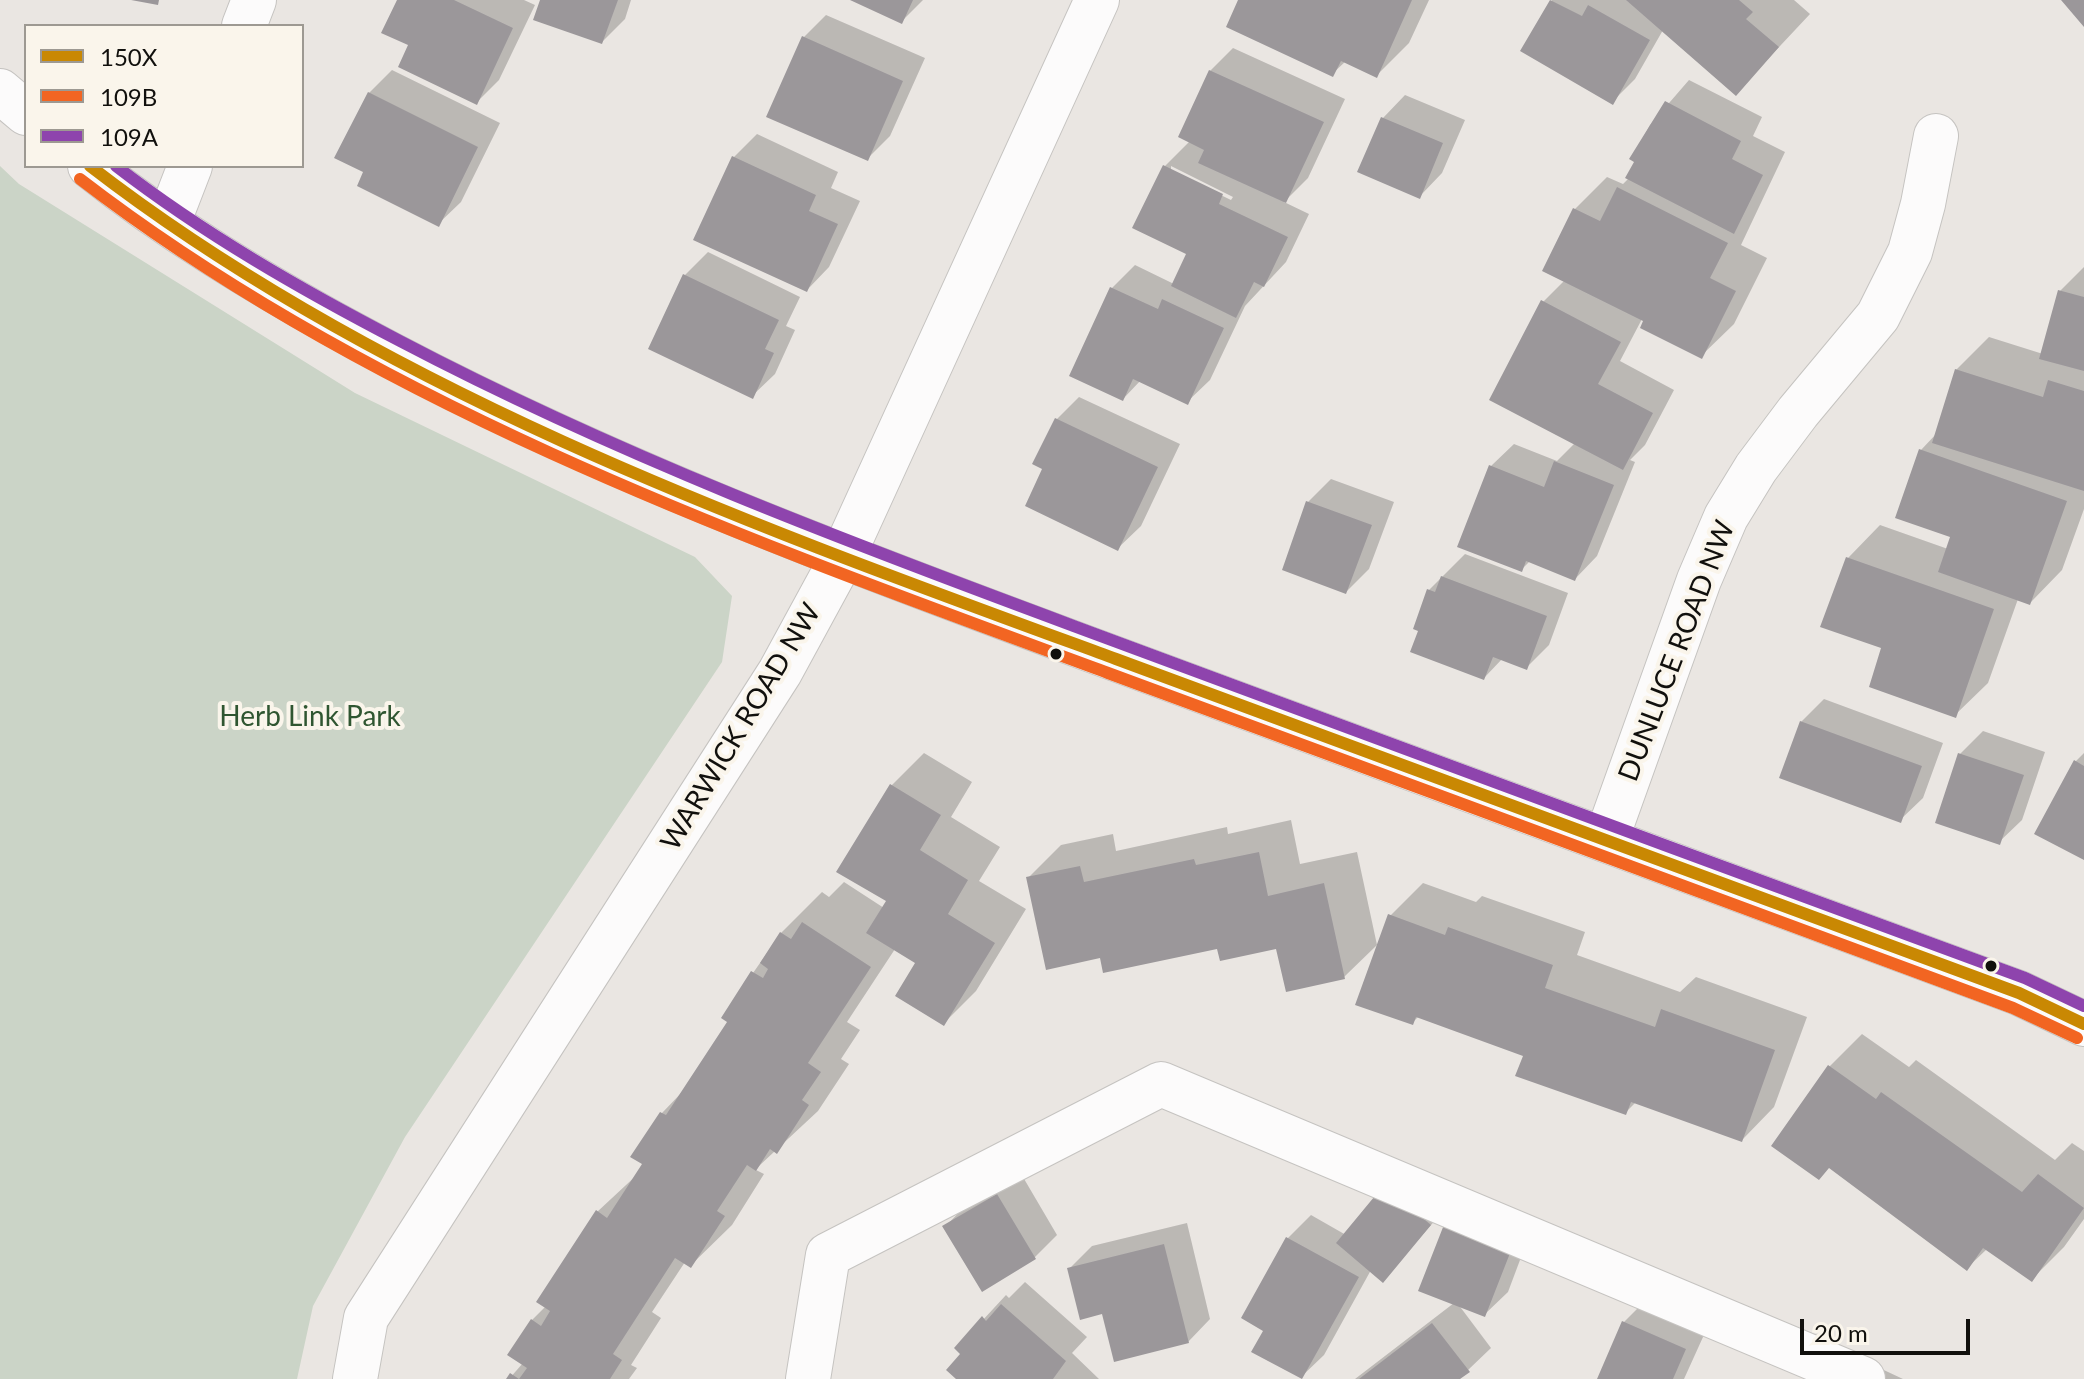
<!DOCTYPE html>
<html>
<head>
<meta charset="utf-8">
<style>
	body { margin:0 }
	#map { position:relative; width:2084px; height:1379px; overflow:hidden; background:#eae6e2; font-family:Lato,sans-serif }
	canvas { display:block }
	.legend { position:absolute; left:24px; top:24px; width:280px; height:144px; box-sizing:border-box; background:#faf5eb; border:2px solid #9d9992; margin:0; padding:10px 14px; list-style:none; font-size:24px; color:#11100d }
	.legend li { display:flex; align-items:center; gap:16px; height:40px }
	.legend b { width:40px; border:2px solid #9d9992 }
	.scale { position:absolute; left:1800px; top:1319px; width:170px; height:36px; box-sizing:border-box; border:4px solid #11100d; border-top:0; padding-left:10px; font-size:24px; line-height:28px; white-space:nowrap; color:#11100d; -webkit-text-stroke:6px #faf5eb; paint-order:stroke }
</style>
</head>
<body>
<div id="map">
<canvas width="2084" height="1379"></canvas>
<ul class="legend">
<li><b style="height:10px;background:#c98803"></b>150X</li>
<li><b style="height:10px;background:#f26522"></b>109B</li>
<li><b style="height:10px;background:#8e44ad"></b>109A</li>
</ul>
<div class="scale">20 m</div>
</div>
<script>
const c = document.querySelector('canvas').getContext('2d');
c.lineJoin = 'round';
function fill(path, color) {
  c.fillStyle = color;
  c.fill(path, 'evenodd');
}
function stroke(path, color, width, dash) {
  c.strokeStyle = color;
  c.lineWidth = width;
  c.lineCap = dash ? 'butt' : 'round';
  c.setLineDash(dash || []);
  c.stroke(path);
}
function label(font, color, halo, rows, align = 'center') {
  c.font = font + ' Lato,sans-serif';
  c.lineWidth = 8;
  c.setLineDash([]);
  c.textBaseline = 'middle';
  c.strokeStyle = halo;
  c.fillStyle = color;
  for (const [text, x, y, turn = 0] of rows) {
    c.save();
    c.translate(x, y);
    c.rotate((+turn || 0) * Math.PI / 180);
    c.textAlign = isNaN(turn) ? turn : align;
    if (halo) c.strokeText(text, 0, 0);
    c.fillText(text, 0, 0);
    c.restore();
  }
}
fill(new Path2D(`
	M 0,166 L 19,184 L 355,393 L 695,557 L 732,596 L 722,662 L 405,1137 L 313,1306 L 297,1379 L 0,1379 Z`), '#cbd4c7');
fill(new Path2D(`
	M 399,0 L 524,0 L 535,5 L 499,80 L 476,103 L 411,44 Z
	M 542,0 L 631,0 L 625,19 L 602,42 Z
	M 854,0 L 923,0 L 901,22 Z
	M 1240,0 L 1429,0 L 1409,43 L 1377,75 L 1346,61 L 1332,74 Z
	M 1552,0 L 1794,0 L 1810,14 L 1736,93 L 1663,30 L 1635,79 L 1612,102 L 1523,51 Z
	M 826,15 L 925,58 L 890,136 L 867,159 L 804,37 Z
	M 1233,48 L 1345,99 L 1308,178 L 1284,202 L 1309,214 L 1286,262 L 1245,306 L 1210,380 L 1187,402 L 1141,380 L 1123,399 L 1112,288 L 1135,265 L 1174,284 L 1189,253 L 1165,166 L 1190,141 L 1210,71 ZM 1171,166 L 1233,197 L 1231,200 L 1171,171 Z
	M 392,70 L 500,123 L 461,202 L 438,224 L 366,171 L 369,93 Z
	M 1689,80 L 1762,117 L 1753,136 L 1785,152 L 1741,245 L 1767,258 L 1734,324 L 1701,356 L 1642,319 L 1620,361 L 1674,390 L 1645,445 L 1630,460 L 1635,462 L 1597,556 L 1575,579 L 1530,561 L 1521,570 L 1491,466 L 1514,444 L 1557,461 L 1575,443 L 1543,302 L 1565,280 L 1575,209 L 1607,177 L 1623,184 L 1629,178 L 1637,161 L 1632,158 L 1650,125 Z
	M 1405,95 L 1465,120 L 1442,173 L 1420,196 L 1383,118 Z
	M 757,134 L 838,172 L 831,188 L 860,201 L 829,267 L 807,290 L 734,157 Z
	M 708,252 L 800,297 L 786,326 L 795,330 L 775,374 L 752,396 L 685,275 Z
	M 2084,267 L 2084,509 L 2062,570 L 2030,603 L 2018,599 L 1988,683 L 1955,715 L 1884,647 L 1848,558 L 1880,525 L 1948,549 L 1952,536 L 1921,450 L 1937,433 L 1956,370 L 1989,337 L 2043,354 L 2060,291 Z
	M 1079,397 L 1180,444 L 1141,526 L 1118,548 L 1045,468 L 1057,419 Z
	M 1331,479 L 1394,502 L 1369,569 L 1346,592 L 1308,502 Z
	M 1465,554 L 1568,593 L 1549,645 L 1526,668 L 1503,658 L 1484,678 L 1421,629 L 1429,590 Z
	M 1824,699 L 1943,743 L 1923,798 L 1900,820 L 1801,722 Z
	M 1983,731 L 2045,752 L 2022,820 L 1999,842 L 1960,754 Z
	M 924,753 L 972,782 L 951,817 L 1000,847 L 979,881 L 1026,909 L 976,991 L 944,1023 L 918,963 L 895,949 L 847,1022 L 860,1030 L 841,1059 L 849,1064 L 818,1111 L 760,1165 L 756,1170 L 764,1174 L 732,1225 L 691,1265 L 685,1262 L 652,1312 L 661,1318 L 631,1365 L 637,1368 L 629,1379 L 509,1379 L 523,1363 L 532,1320 L 546,1306 L 597,1212 L 640,1172 L 662,1113 L 685,1089 L 730,1021 L 753,973 L 781,933 L 822,892 L 829,897 L 844,882 L 884,908 L 888,901 L 891,786 Z
	M 2084,753 L 2084,858 L 2075,762 Z
	M 1291,820 L 1300,864 L 1357,852 L 1377,945 L 1344,977 L 1278,946 L 1218,947 L 1101,956 L 1029,877 L 1061,845 L 1113,834 L 1116,851 L 1227,827 L 1228,834 Z
	M 1423,883 L 1476,902 L 1482,896 L 1585,932 L 1577,955 L 1680,992 L 1696,977 L 1807,1017 L 1774,1107 L 1742,1140 L 1636,1102 L 1625,1113 L 1526,1055 L 1419,1016 L 1412,1023 L 1390,916 Z
	M 1862,1034 L 1909,1067 L 1916,1060 L 2055,1160 L 2072,1143 L 2084,1151 L 2084,1219 L 2064,1247 L 2031,1280 L 1987,1249 L 1967,1268 L 1831,1166 L 1829,1067 Z
	M 1020,1172 L 1057,1235 L 1034,1258 L 945,1227 L 967,1204 Z
	M 1452,1201 L 1383,1280 L 1371,1270 L 1324,1355 L 1301,1377 L 1266,1330 L 1244,1317 L 1288,1238 L 1311,1215 L 1346,1235 Z
	M 1535,1220 L 1508,1292 L 1485,1314 L 1458,1304 L 1491,1348 L 1468,1370 L 1457,1379 L 1355,1379 L 1454,1303 Z
	M 1187,1223 L 1210,1319 L 1188,1342 L 1104,1312 L 1069,1269 L 1092,1246 Z
	M 1025,1282 L 1087,1337 L 1072,1353 L 1099,1379 L 959,1379 L 963,1354 L 957,1348 L 1006,1295 L 1009,1298 Z
	M 1647,1299 L 1708,1326 L 1684,1379 L 1599,1379 L 1624,1322 Z
	M 1841,1350 L 1903,1379 L 1815,1379 Z`), '#0003');
fill(new Path2D(`
	M 131,0 L 159,0 L 158,5 Z
	M 397,0 L 454,0 L 513,28 L 477,105 L 398,67 L 408,45 L 381,33 Z
	M 540,0 L 618,0 L 602,44 L 533,20 Z
	M 850,0 L 913,0 L 902,24 Z
	M 1238,0 L 1412,0 L 1377,78 L 1341,61 L 1333,77 L 1226,27 Z
	M 1550,0 L 1582,16 L 1588,5 L 1650,40 L 1613,105 L 1520,51 Z
	M 1626,0 L 1739,0 L 1753,12 L 1746,19 L 1779,47 L 1736,96 Z
	M 2061,0 L 2084,0 L 2084,27 Z
	M 802,36 L 903,81 L 868,161 L 766,117 Z
	M 1209,70 L 1324,122 L 1286,203 L 1198,163 L 1204,150 L 1178,137 Z
	M 368,92 L 478,147 L 439,227 L 357,186 L 363,172 L 334,158 Z
	M 1665,101 L 1741,141 L 1732,159 L 1763,175 L 1734,234 L 1625,178 L 1634,162 L 1629,159 Z
	M 1381,117 L 1443,143 L 1420,199 L 1357,172 Z
	M 732,156 L 816,195 L 809,211 L 838,224 L 807,292 L 693,240 Z
	M 1163,165 L 1223,194 L 1219,204 L 1288,237 L 1264,287 L 1254,282 L 1236,318 L 1171,286 L 1186,254 L 1132,228 Z
	M 1617,187 L 1728,243 L 1710,278 L 1736,291 L 1702,359 L 1640,328 L 1643,321 L 1542,271 L 1573,208 L 1600,221 Z
	M 683,274 L 779,320 L 765,349 L 774,353 L 753,399 L 648,349 Z
	M 1110,287 L 1158,309 L 1162,299 L 1224,328 L 1188,405 L 1133,379 L 1123,401 L 1069,376 Z
	M 2058,290 L 2084,297 L 2084,371 L 2039,359 Z
	M 1541,300 L 1621,342 L 1598,384 L 1653,413 L 1623,470 L 1489,400 Z
	M 1955,369 L 2043,397 L 2048,380 L 2084,391 L 2084,491 L 1932,443 Z
	M 1055,418 L 1158,467 L 1118,551 L 1025,506 L 1042,469 L 1032,464 Z
	M 1919,449 L 2067,501 L 2030,605 L 1938,572 L 1950,537 L 1895,518 Z
	M 1554,461 L 1614,485 L 1575,581 L 1526,561 L 1522,572 L 1457,547 L 1489,465 L 1544,487 Z
	M 1306,501 L 1372,525 L 1346,594 L 1282,570 Z
	M 1846,557 L 1994,609 L 1956,718 L 1869,687 L 1881,648 L 1820,627 Z
	M 1441,576 L 1547,616 L 1527,670 L 1493,657 L 1484,680 L 1410,652 L 1418,631 L 1413,629 L 1427,589 L 1435,592 Z
	M 1800,721 L 1922,766 L 1901,823 L 1779,778 Z
	M 1958,753 L 2024,775 L 2000,845 L 1935,823 Z
	M 2074,760 L 2084,766 L 2084,860 L 2034,834 Z
	M 890,784 L 941,815 L 920,850 L 968,880 L 948,914 L 995,943 L 944,1026 L 895,996 L 915,963 L 866,933 L 886,901 L 836,872 Z
	M 1259,852 L 1268,896 L 1324,883 L 1345,979 L 1286,992 L 1276,949 L 1220,961 L 1217,949 L 1103,973 L 1100,958 L 1046,970 L 1026,877 L 1080,866 L 1084,882 L 1194,859 L 1196,865 Z
	M 1388,914 L 1445,935 L 1448,927 L 1553,965 L 1545,988 L 1655,1027 L 1661,1009 L 1775,1050 L 1742,1142 L 1631,1102 L 1626,1115 L 1515,1076 L 1523,1056 L 1416,1017 L 1413,1025 L 1355,1005 Z
	M 802,922 L 871,967 L 808,1063 L 821,1072 L 802,1100 L 809,1105 L 777,1154 L 770,1149 L 756,1171 L 747,1165 L 717,1211 L 725,1216 L 691,1268 L 675,1258 L 613,1354 L 622,1360 L 610,1379 L 506,1379 L 510,1373 L 519,1379 L 527,1368 L 507,1355 L 531,1319 L 541,1326 L 550,1311 L 536,1302 L 596,1210 L 607,1218 L 642,1164 L 630,1157 L 660,1112 L 666,1115 L 727,1022 L 721,1018 L 751,971 L 763,978 L 768,969 L 760,963 L 780,932 L 791,939 Z
	M 1828,1065 L 1876,1099 L 1881,1092 L 2022,1192 L 2038,1174 L 2084,1208 L 2032,1282 L 1983,1248 L 1967,1271 L 1829,1168 L 1819,1180 L 1771,1146 Z
	M 1384,1185 L 1431,1225 L 1383,1283 L 1336,1243 Z
	M 997,1194 L 1036,1259 L 982,1292 L 942,1226 Z
	M 1447,1217 L 1514,1243 L 1485,1317 L 1418,1291 Z
	M 1286,1237 L 1359,1277 L 1302,1379 L 1251,1352 L 1263,1331 L 1241,1318 Z
	M 1164,1244 L 1189,1343 L 1114,1362 L 1102,1314 L 1080,1320 L 1067,1268 Z
	M 1001,1304 L 1066,1361 L 1053,1379 L 956,1379 L 946,1370 L 960,1354 L 954,1348 L 982,1316 L 986,1321 Z
	M 1622,1321 L 1686,1349 L 1673,1379 L 1597,1379 Z
	M 1432,1323 L 1470,1372 L 1460,1379 L 1359,1379 Z`), '#9b979a');
const minor = new Path2D(`
	M 244,26 L 254,0
	M 0,91 L 26,113
	M 90,166 C 170,230 259,283 348,332 C 584,461 835,555 1086,648 C 1398,763 1709,878 2019,993 L 2084,1024
	M 168,223 L 190,166
	M 1606,840 L 1699,580 L 1726,517 L 1756,468 L 1798,412 L 1878,316 L 1910,252 L 1923,204 L 1936,136
	M 355,1379 L 366,1318 L 780,672 L 842,558 L 1097,0
	M 808,1379 L 828,1255 L 1161,1084 L 1863,1379`);
stroke(minor, '#c5c3c0', 46);
stroke(minor, '#fcfbfb', 44);
stroke(new Path2D(`
	M 90,166 C 389,397 765,530 1116,659 C 1417,770 1718,881 2019,993 L 2084,1024`), '#c98803', 12);
stroke(new Path2D(`
	M 80,179 C 380,410 756,543 1108,673 C 1410,784 1711,896 2013,1008 L 2077,1038`), '#f26522', 12);
stroke(new Path2D(`
	M 116,166 C 204,234 302,290 400,341 C 617,455 845,541 1074,626 C 1390,744 1708,861 2025,978 L 2084,1006`), '#8e44ad', 12);
for (const [x, y, r, color] of [
	[1056,654,7,"#11100d"],
	[1991,966,7,"#11100d"]
]) {
  const dot = new Path2D();
  dot.arc(x, y, r, 0, 2 * Math.PI);
  c.fillStyle = color;
  c.fill(dot);
  stroke(dot, '#faf5eb', 3);
}
label('28px', '#11100d', '#faf5eb', [
	["DUNLUCE ROAD NW",1677,651,-69],
	["WARWICK ROAD NW",741,727,-59]
]);
label('28px', '#2f5631', '#faf5eb', [
	["Herb Link Park",310,717]
]);
</script>
</body>
</html>
